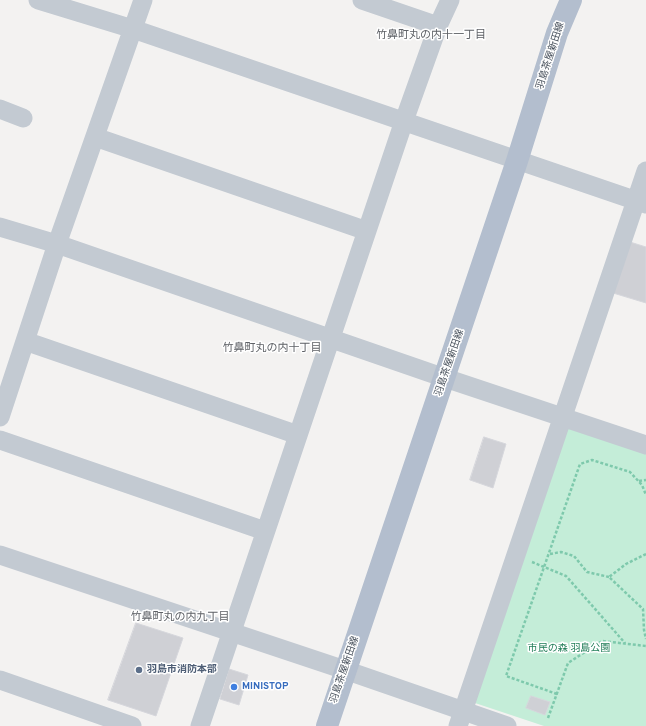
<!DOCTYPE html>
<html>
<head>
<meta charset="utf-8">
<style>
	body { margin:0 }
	canvas { display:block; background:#f3f2f1 }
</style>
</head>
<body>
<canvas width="646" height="726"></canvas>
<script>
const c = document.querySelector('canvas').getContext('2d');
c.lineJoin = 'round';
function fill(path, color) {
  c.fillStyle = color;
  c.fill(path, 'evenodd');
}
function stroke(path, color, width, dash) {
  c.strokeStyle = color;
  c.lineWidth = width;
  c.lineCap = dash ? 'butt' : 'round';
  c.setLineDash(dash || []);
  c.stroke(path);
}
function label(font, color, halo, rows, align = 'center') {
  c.font = font + ' Overpass,"Noto Sans JP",sans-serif';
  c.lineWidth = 3;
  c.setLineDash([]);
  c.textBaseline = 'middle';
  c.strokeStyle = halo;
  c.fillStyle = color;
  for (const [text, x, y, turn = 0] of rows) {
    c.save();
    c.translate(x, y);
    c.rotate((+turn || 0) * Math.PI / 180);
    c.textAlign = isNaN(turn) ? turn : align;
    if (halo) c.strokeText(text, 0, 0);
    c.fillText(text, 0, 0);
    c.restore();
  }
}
fill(new Path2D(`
	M 565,424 L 646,447 L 646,726 L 544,726 L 475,703 Z`), '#c4edd8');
const building = new Path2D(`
	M 630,242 L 646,247 L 646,303 L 613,293 Z
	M 484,437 L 506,444 L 493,488 L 470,480 Z
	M 136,623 L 183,638 L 156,716 L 108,700 Z
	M 229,669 L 248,675 L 239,705 L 220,699 Z
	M 531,696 L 550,702 L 545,715 L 526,708 Z`);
fill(building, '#cfd0d5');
stroke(building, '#d6d7dc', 1);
stroke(new Path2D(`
	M 639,481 L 646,480
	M 550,554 L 561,552 L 574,556 L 587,572 L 609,577
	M 646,554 L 626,564 L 609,577 L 643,609 L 644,630 L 646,639
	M 532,562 L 566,576 L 625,643
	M 557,694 L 506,676 L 580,464 L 592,460 L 630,472 L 642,485 L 646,495
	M 548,718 L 568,663 L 602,641 L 646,646`), '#7ec9ac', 2.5, [3, 2]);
stroke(new Path2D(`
	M 38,0 L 133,29 L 646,204
	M 362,0 L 438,26
	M 0,109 L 23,118
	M 95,137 L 367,231
	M 0,227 L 57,244 L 445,378 L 646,445
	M 25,341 L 298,435
	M 0,417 L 57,244 L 143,0
	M 0,440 L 265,531
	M 0,555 L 345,670 L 507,726
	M 0,680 L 132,726
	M 200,726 L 404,121 L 438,26 L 450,0
	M 458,726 L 646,171`), '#c3cad2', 19);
stroke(new Path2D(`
	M 327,726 L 517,161 L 557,33 L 571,0`), '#b3bece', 22);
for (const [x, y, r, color] of [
	[139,670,4,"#5c6f8a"],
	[234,687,4,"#3f7fe0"]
]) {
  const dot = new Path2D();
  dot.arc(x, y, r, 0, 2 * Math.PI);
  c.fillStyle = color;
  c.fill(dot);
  stroke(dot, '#fff', 1.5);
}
label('10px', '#4a535e', '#fff', [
	["羽島茶屋新田線",551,56,-72],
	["羽島茶屋新田線",450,363,-71],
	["羽島茶屋新田線",345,670,-71]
]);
label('10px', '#1e7c56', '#fff', [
	["市民の森 羽島公園",569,649]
]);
label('bold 10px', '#4e5e75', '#fff', [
	["羽島市消防本部",147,670]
], 'left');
label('bold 10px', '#366cbe', '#fff', [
	["MINISTOP",242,687]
], 'left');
label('11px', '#5e6166', '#fff', [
	["竹鼻町丸の内十一丁目",431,36],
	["竹鼻町丸の内十丁目",272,349],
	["竹鼻町丸の内九丁目",180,618]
]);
</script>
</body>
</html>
